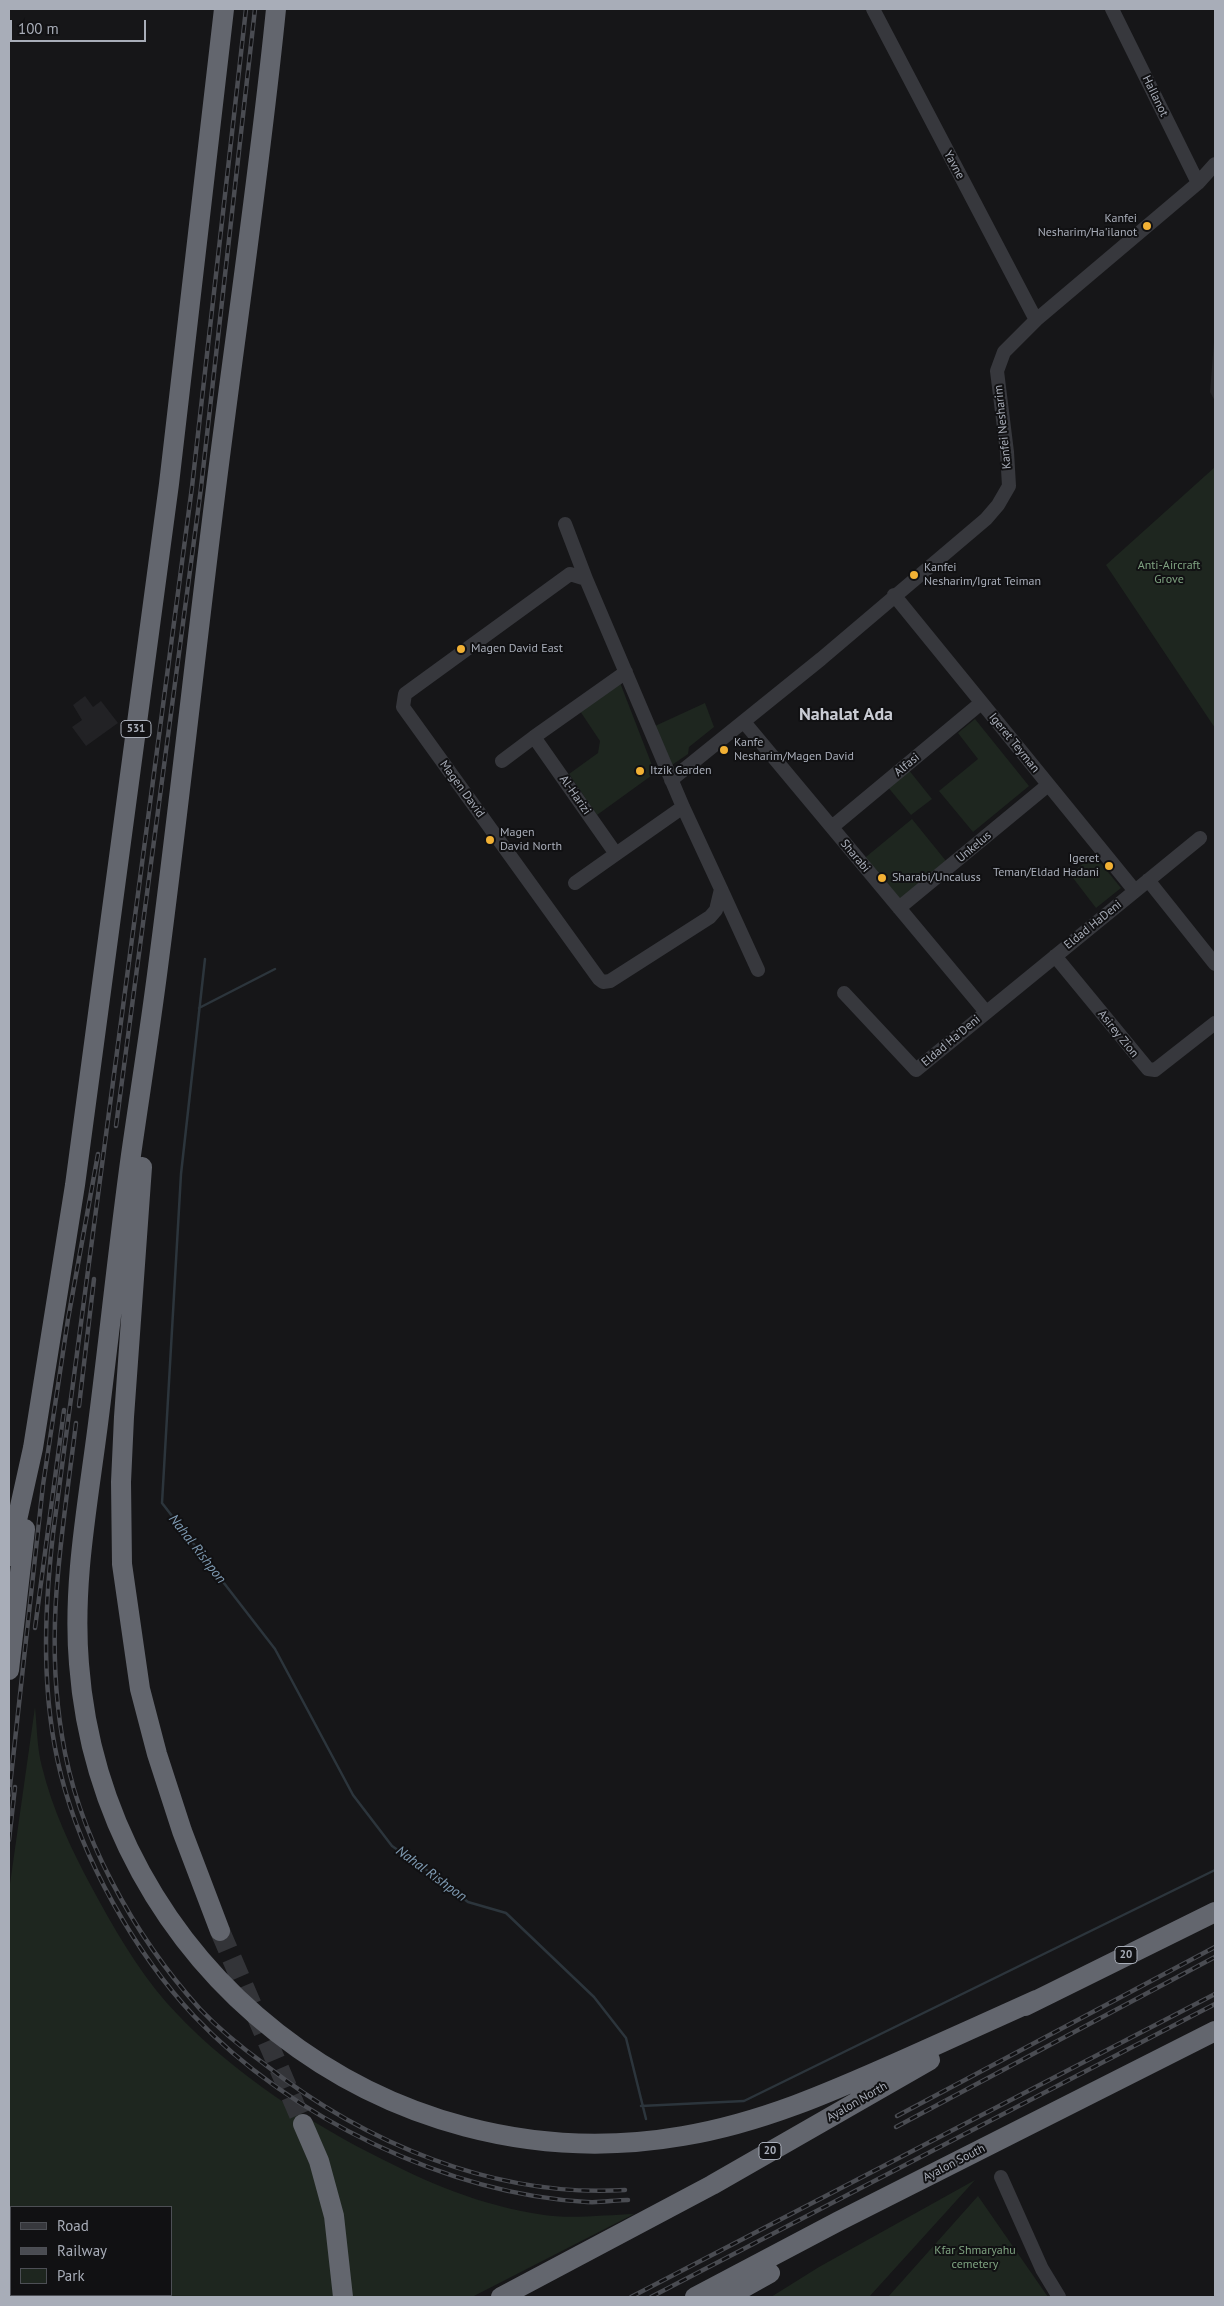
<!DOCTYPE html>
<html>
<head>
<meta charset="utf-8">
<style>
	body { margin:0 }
	#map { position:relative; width:1224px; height:2306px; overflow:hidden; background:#161618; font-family:"PT Sans",sans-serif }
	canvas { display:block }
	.frame { position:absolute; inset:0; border:10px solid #a8adb8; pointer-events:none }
	.legend { position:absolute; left:10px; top:2206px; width:162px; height:90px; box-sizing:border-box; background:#111113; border:1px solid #4d4f55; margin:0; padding:6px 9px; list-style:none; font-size:15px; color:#a8adb8 }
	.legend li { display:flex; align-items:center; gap:10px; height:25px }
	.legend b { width:25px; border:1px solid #4d4f55 }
	.scale { position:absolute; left:10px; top:20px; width:136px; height:22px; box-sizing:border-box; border:2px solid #a8adb8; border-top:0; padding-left:6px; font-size:15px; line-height:18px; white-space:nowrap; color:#a8adb8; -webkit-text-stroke:4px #111113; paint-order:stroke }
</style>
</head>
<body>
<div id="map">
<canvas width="1224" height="2306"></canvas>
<div class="frame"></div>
<ul class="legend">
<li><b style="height:6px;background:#37383d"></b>Road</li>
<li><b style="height:6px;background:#4a4c52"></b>Railway</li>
<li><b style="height:14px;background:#1e261f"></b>Park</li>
</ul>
<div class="scale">100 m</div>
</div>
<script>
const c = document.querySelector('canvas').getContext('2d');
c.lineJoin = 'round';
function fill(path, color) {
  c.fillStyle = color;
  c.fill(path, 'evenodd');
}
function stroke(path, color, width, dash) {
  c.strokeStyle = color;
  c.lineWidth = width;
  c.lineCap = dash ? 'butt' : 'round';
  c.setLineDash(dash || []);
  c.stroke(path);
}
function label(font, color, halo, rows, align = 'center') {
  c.font = font + ' "PT Sans",sans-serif';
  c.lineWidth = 4;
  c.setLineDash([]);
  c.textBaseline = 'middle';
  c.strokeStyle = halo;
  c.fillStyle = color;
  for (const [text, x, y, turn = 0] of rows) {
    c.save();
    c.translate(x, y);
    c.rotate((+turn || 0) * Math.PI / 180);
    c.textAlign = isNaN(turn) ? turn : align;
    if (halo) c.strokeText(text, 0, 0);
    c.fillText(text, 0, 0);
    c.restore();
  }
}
fill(new Path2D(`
	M 1215,329 L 1215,401 L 1210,392 Z
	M 85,696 L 93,707 L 101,701 L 118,723 L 86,746 L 72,727 L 82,720 L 73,705 Z`), '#222225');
fill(new Path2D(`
	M 1215,467 L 1215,728 L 1106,565 Z
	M 619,680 L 655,773 L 597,815 L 569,774 L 598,753 L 600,741 L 578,708 Z
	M 705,703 L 714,727 L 689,747 L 688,754 L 672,765 L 655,726 Z
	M 975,719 L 1029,786 L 973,832 L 939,791 L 978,759 L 958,733 Z
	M 908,769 L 932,799 L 911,815 L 887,786 Z
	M 912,819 L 946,861 L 895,903 L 861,861 Z
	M 1094,855 L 1121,888 L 1096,908 L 1070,874 Z
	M 35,1707 C 37,1727 37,1748 42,1767 C 52,1808 71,1849 91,1886 C 113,1927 136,1967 166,2002 C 220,2063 298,2116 370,2153 C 428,2183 478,2205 544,2215 C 568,2219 608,2215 634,2214 L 472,2297 L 9,2297 L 9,1891 ZM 11,2207 L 171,2207 L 171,2295 L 11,2295 Z
	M 975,2180 L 869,2297 L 771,2297 L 819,2267 Z
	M 978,2196 L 1048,2297 L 888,2297 Z`), '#1e261f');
stroke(new Path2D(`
	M 205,959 L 181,1174 L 162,1503 L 275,1649 L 353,1795 L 392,1846 L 431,1873 L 468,1902 L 506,1913 L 594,1997 L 626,2038 L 646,2119
	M 199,1008 L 275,969
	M 641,2106 L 744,2101 L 1215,1870`), '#2c353c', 2.5);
stroke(new Path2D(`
	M 220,1931 L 303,2124`), '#333438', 20, [20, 10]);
stroke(new Path2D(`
	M 873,9 L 1036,320
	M 1112,9 L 1198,183
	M 565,524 L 586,579
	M 570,574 L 586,579 L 683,807 L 721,889 L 716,910 L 710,917 L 610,981 L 603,982 L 599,979 L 403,707 L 405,694 Z
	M 894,595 L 1135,891
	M 626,672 L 534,737 L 616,854 L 683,807
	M 744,722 L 986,1012
	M 502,761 L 534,737
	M 671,780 L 821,659 L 986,519 L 998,505 L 1009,486 L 1007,452 L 997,371 L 1004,352 L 1036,320 L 1198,183 L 1215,164
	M 832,827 L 981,703
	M 1148,880 L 1215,964
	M 575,883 L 616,854
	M 721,889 L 758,970
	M 899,908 L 1048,785
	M 1055,956 L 1148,1069 L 1155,1070 L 1215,1023
	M 844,993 L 916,1070 L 1200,838
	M 1001,2177 L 1042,2269 L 1059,2297`), '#37383d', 14);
stroke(new Path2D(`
	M 276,9 C 260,169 236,328 216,488 C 196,647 179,807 158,967 C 150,1030 140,1092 131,1155 C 119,1242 110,1329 99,1416 C 89,1498 72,1581 79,1664 C 102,1966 383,2188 683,2136 C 761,2123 831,2092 903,2060 C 947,2040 992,2020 1036,2000
	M 142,1167 L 124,1417 L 121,1482 L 122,1564 L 140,1689 L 157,1754 L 182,1831 L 220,1931
	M 9,1556 L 33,1448 L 75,1185 L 169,484 L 224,9
	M 9,1670 L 25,1529
	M 1025,2006 L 1215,1912
	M 303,2124 L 319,2161 L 334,2216 L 343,2297
	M 9,2296 L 10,2297
	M 501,2297 L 712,2185 L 930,2060
	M 695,2297 L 839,2221 L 1215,2031
	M 727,2297 L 770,2273`), '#63666e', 20);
const rail = new Path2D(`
	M 246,9 L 192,487 L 53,1534 C 44,1614 41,1696 61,1775 C 82,1859 135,1953 194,2016 C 290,2118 448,2194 587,2202 C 601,2203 614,2200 628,2200
	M 116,1126 L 201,488 L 255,9
	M 79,1406 L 94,1279
	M 76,1423 C 63,1531 44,1627 62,1736 C 77,1834 134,1936 200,2009 C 219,2029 241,2047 263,2063 C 364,2143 495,2198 625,2190
	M 35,1628 L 64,1410
	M 9,1795 L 43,1485 L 68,1319 L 98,1154
	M 9,1840 L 15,1787
	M 897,2116 L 1215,1947
	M 896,2127 L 1215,1957
	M 631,2297 L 1215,1994
	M 651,2297 L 1215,2004`);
stroke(rail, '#4a4c52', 4.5);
stroke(rail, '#111113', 2.5, [8]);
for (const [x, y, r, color] of [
	[1147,226,5,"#f2b134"],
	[914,575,5,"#f2b134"],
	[461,649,5,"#f2b134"],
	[724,750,5,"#f2b134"],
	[640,771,5,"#f2b134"],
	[490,840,5,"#f2b134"],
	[1109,866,5,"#f2b134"],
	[882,878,5,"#f2b134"]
]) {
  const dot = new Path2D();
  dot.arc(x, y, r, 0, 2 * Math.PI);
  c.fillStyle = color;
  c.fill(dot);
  stroke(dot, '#111113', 2);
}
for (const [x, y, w] of [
	[136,729,30],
	[1126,1955,22],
	[770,2151,22]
]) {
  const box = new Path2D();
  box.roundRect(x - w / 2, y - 8.5, w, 17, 4);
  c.fillStyle = '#111113';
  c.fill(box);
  stroke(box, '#a8adb8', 1);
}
label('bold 11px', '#a8adb8', null, [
	["531",136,729],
	["20",1126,1955],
	["20",770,2151]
]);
label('12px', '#a8adb8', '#111113', [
	["HaIlanot",1155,96,64],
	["Yavne",954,165,62],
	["Kanfei Nesharim",1003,427,-96],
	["Igeret Teyman",1014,743,51],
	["Alfasi",907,765,-40],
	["Magen David",462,789,54],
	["Al-Harizi",575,795,55],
	["Unkelus",974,847,-40],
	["Sharabi",855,856,50],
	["Eldad HaDeni",1093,925,-39],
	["Asirey Zion",1118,1034,51],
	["Eldad Ha'Deni",951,1041,-40],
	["Ayalon North",857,2102,-30],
	["Ayalon South",954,2163,-27]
]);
label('12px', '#a8adb8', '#111113', [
	["Kanfei",1137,219,"right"],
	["Nesharim/Ha'ilanot",1137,233,"right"],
	["Kanfei",924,568],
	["Nesharim/Igrat Teiman",924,582],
	["Magen David East",471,649],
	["Kanfe",734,743],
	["Nesharim/Magen David",734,757],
	["Itzik Garden",650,771],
	["Magen",500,833],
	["David North",500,847],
	["Igeret",1099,859,"right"],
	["Teman/Eldad Hadani",1099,873,"right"],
	["Sharabi/Uncaluss",892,878]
], 'left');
label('12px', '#7fa381', '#111113', [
	["Anti-Aircraft",1169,566],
	["Grove",1169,580],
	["Kfar Shmaryahu",975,2251],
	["cemetery",975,2265]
]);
label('italic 14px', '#7f9bb3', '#111113', [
	["Nahal Rishpon",197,1549,52],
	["Nahal Rishpon",431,1874,36]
]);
label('bold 18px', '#c9ccd4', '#111113', [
	["Nahalat Ada",846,715]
]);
</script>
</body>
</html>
